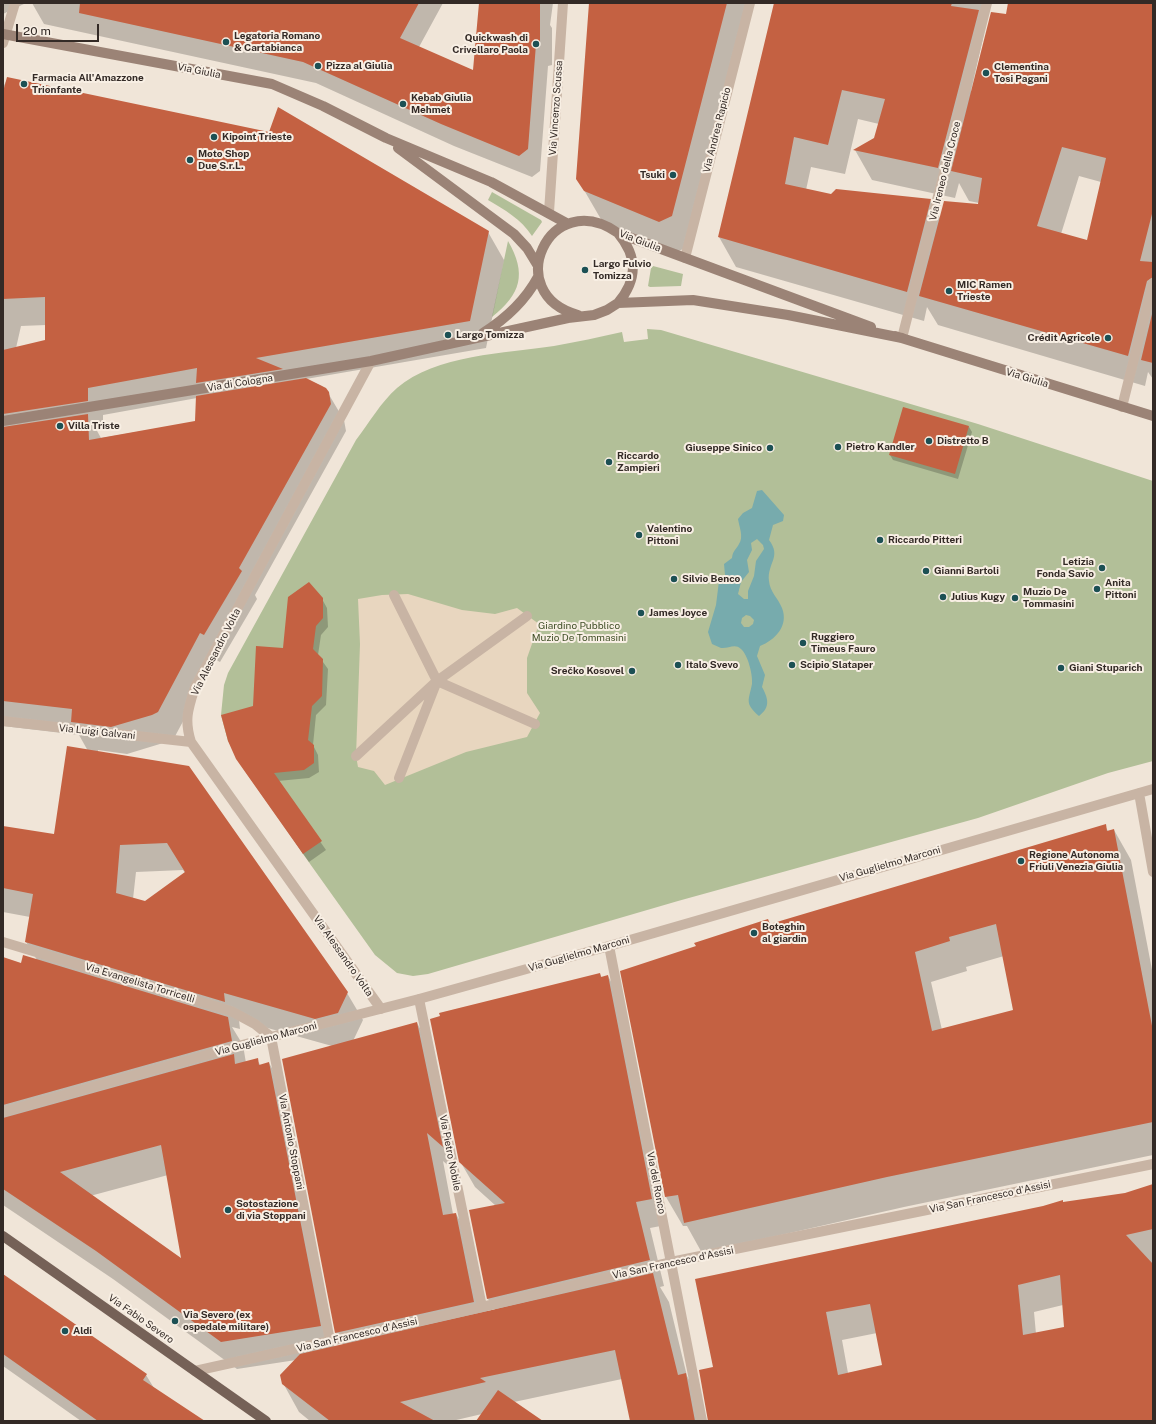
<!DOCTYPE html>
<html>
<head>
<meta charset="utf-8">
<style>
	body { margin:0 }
	#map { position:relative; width:1156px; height:1424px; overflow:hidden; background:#f0e5d8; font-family:"Public Sans",sans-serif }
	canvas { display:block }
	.frame { position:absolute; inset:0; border:4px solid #332a26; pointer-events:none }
	.scale { position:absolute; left:16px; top:24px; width:83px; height:18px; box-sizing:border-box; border:2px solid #332a26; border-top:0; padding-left:5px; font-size:12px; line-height:14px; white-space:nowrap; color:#332a26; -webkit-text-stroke:3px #f8efe4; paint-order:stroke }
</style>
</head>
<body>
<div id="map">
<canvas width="1156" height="1424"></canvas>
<div class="frame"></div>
<div class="scale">20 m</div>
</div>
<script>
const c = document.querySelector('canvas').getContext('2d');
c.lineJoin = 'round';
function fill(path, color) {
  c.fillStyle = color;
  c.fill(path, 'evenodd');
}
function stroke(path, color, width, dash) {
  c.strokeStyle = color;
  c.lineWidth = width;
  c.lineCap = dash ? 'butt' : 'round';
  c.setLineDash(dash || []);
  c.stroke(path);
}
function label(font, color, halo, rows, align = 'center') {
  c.font = font + ' "Public Sans",sans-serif';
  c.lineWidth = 4;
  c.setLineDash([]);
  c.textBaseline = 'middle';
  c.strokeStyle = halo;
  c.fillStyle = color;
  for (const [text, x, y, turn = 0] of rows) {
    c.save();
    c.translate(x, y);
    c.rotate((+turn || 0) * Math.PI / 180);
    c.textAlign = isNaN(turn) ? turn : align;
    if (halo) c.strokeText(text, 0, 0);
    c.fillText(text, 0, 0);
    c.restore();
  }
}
fill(new Path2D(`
	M 492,192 L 541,220 L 542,222 L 532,236 C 521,219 505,210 488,200 Z
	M 508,241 C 527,274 521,294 492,317 Z
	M 653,266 L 683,274 L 681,286 L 650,287 L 648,286 L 651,268 Z
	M 647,329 L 661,330 L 978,424 L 1153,481 L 1153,761 L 1108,773 L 978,818 L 678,901 L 428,974 L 413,976 L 397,973 L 375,955 L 303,854 L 228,741 L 221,715 L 224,685 L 228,673 L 356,440 C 369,423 381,402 397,388 C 435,355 506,353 554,346 C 577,342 599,337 622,332 L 624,342 L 648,339 Z`), '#b2bf98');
fill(new Path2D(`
	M 408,594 L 462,610 L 495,614 L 517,608 L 539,624 L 527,658 L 527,693 L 540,713 L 527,737 L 466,752 L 385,785 L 374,771 L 358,767 L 356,756 L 360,644 L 358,599 L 382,595 Z`), '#e8d6bf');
fill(new Path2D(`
	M 762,490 L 784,515 L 783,521 L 773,525 L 769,540 C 782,557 767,563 769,581 C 770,592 778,598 782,608 C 789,626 775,640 760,646 L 757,656 L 765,675 L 762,687 C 768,698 771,707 759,716 C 744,703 749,700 752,684 C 753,675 748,655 741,649 C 735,643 728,649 721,648 C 718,647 715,645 712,644 L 708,632 L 716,605 L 719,581 L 725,575 L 724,564 L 732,558 C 733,550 736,550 739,544 C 744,537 739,526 738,519 L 743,513 L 752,508 L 757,491 ZM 757,539 L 763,545 L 764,549 L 756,561 L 754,576 L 748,591 L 748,599 L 744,599 L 738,594 L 741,582 L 749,572 L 747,560 L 752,550 L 751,543 ZM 746,615 L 750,616 L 754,620 L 753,624 L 749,627 L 744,627 L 741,623 L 742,618 Z`), '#77abad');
fill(new Path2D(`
	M 3,3 L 26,3 L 3,14 Z
	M 32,3 L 443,3 L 419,47 L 474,71 L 480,3 L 553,3 L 550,25 L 552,28 L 552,65 L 548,66 L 540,171 L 532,177 L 454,146 L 316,83 L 44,24 Z
	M 590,3 L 752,3 L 689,246 L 677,252 L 602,221 L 577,178 Z
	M 775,3 L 991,3 L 971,91 L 986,95 L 1010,3 L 1153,3 L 1153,379 L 1148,372 L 1145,386 L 938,325 L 927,307 L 924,321 L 736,267 L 719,237 ZM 858,119 L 879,124 L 875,139 L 855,150 L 872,180 L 955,198 L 959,183 L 969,201 L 979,203 L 979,205 L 940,218 L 930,200 L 832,195 L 806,190 L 811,167 L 845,174 ZM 1079,176 L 1101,182 L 1088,241 L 1061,234 Z
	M 8,78 L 488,232 L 504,260 L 486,348 L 306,379 L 322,386 L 328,393 L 344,420 L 346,431 L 255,595 L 257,599 L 220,662 L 216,660 L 173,740 L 127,754 L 98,750 L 98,752 L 347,993 L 363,1020 L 353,1041 L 417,1023 L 434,1053 L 459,1175 L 443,1161 L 453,1214 L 456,1214 L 473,1244 L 487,1312 L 495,1310 L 488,1299 L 496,1206 L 475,1187 L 460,1161 L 600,974 L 602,978 L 608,976 L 622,1002 L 666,1225 L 650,1228 L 664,1286 L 660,1287 L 669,1302 L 687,1376 L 702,1402 L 705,1421 L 631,1421 L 622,1379 L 514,1402 L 541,1421 L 477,1421 L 482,1414 L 452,1421 L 310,1421 L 299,1412 L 283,1383 L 296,1360 L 237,1369 L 113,1279 L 3,1205 L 3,958 L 22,964 L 37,960 L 26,942 L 30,917 L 3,912 L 3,827 L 55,835 L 88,751 L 79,735 L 3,726 L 3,87 ZM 46,325 L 46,341 L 16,348 L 21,326 ZM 197,398 L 196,422 L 101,438 L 96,429 L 103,428 L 103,415 ZM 183,870 L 185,873 L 146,902 L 133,899 L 136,872 ZM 239,1020 L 332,1046 L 336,1333 L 343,1345 L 334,1347 L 285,1091 L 269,1063 L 261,1066 L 257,1060 L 246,1063 L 243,1045 L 232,1027 L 240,1029 ZM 168,1175 L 183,1260 L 90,1196 Z
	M 969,427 L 972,432 L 958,479 L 893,460 L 890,455 Z
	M 322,599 L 327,608 L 328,627 L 321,635 L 318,655 L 328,669 L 326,705 L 316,715 L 313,745 L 318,755 L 319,772 L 309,778 L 278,781 L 326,850 L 309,862 L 242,767 L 253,707 L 284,649 Z
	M 1105,826 L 1108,831 L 1114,830 L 1131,860 L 1153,975 L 1153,1155 L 904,1207 L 702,1253 L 687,1226 L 683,1226 L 666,1197 L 770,925 ZM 1004,956 L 1014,1011 L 942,1030 L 931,982 L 967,971 L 966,967 Z
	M 1153,1186 L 1153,1421 L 709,1421 L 715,1368 L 697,1280 L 1063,1203 L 1125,1194 ZM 1063,1305 L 1065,1328 L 1036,1334 L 1034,1312 ZM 877,1333 L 884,1366 L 848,1373 L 842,1340 Z
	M 3,1276 L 146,1375 L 154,1388 L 203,1421 L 81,1421 L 3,1366 Z`), '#0003');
fill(new Path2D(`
	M 80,3 L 419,3 L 400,38 L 473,70 L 479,3 L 540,3 L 540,43 L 536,44 L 528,149 L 519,156 L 441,124 L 303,62 L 79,13 Z
	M 589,3 L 727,3 L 672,216 L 659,222 L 584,191 L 576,179 Z
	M 774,3 L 952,3 L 951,6 L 979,10 L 938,168 L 853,150 L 874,138 L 885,99 L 842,90 L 828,145 L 794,137 L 785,184 L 831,194 L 836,189 L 931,199 L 907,292 L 718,237 Z
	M 1008,3 L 1153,3 L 1153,210 L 1140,261 L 1153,262 L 1153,277 L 1147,281 L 1128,356 L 919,296 L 944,201 L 978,204 L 982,178 L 951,171 L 991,12 L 1006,14 ZM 1062,147 L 1106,158 L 1087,240 L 1037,226 Z
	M 7,77 L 269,132 L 278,107 L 489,231 L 470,321 L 256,358 L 283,369 L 196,383 L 197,368 L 88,388 L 88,401 L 3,414 L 3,350 L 45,340 L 45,297 L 3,299 L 3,92 Z
	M 1153,310 L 1153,363 L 1141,360 Z
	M 306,378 L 326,388 L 329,392 L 331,404 L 239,568 L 242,571 L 204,635 L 200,633 L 158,712 L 152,715 L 111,727 L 71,722 L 72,709 L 3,701 L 3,427 L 88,414 L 89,440 L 195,421 L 196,396 Z
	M 903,407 L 969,426 L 955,474 L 889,455 Z
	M 309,582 L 323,598 L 323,618 L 316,626 L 313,649 L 323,659 L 322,696 L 312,706 L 308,740 L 314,745 L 314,763 L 304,770 L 274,773 L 322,841 L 303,854 L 236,759 L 228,741 L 221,715 L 253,706 L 256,646 L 283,648 L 288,597 Z
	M 67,746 L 189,766 L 348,992 L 338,1013 L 315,1019 L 224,993 L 225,1002 L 25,942 L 33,894 L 3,888 L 3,826 L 54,834 ZM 167,843 L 185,872 L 145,901 L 116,893 L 120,845 Z
	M 1106,824 L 1107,831 L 1114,829 L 1153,1031 L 1153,1122 L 887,1177 L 684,1223 L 678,1195 L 665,1197 L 620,971 L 696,946 L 694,943 L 768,919 L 770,924 ZM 996,924 L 1013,1010 L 932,1031 L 915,952 L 950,941 L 949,937 Z
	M 23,955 L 228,1017 L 232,1041 L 3,1105 L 3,957 L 21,963 Z
	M 600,973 L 601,977 L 608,975 L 652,1199 L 636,1202 L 650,1260 L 487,1299 L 469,1210 L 505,1203 L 459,1162 L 430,1019 L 440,1016 L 439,1013 Z
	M 417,1022 L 443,1147 L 427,1133 L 443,1215 L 456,1213 L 474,1302 L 335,1333 L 282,1059 Z
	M 234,1054 L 235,1064 L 258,1058 L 259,1065 L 269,1062 L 321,1326 L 221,1342 L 96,1251 L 3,1189 L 3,1118 ZM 161,1145 L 181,1258 L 60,1172 Z
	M 1153,1184 L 1153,1229 L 1126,1235 L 1153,1264 L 1153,1421 L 708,1421 L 699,1370 L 713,1367 L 695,1279 L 1043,1206 L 1063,1200 L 1063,1202 L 1125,1193 ZM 1060,1275 L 1064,1327 L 1023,1335 L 1018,1285 ZM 870,1304 L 882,1365 L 838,1375 L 826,1312 Z
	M 653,1273 L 678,1375 L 686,1373 L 695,1421 L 630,1421 L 615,1350 L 480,1378 L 486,1382 L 400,1402 L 435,1421 L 330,1421 L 282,1384 L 280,1375 L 300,1354 Z
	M 3,1274 L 147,1374 L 143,1380 L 205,1421 L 98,1421 L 3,1354 Z
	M 498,1390 L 543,1421 L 476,1421 Z`), '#c46142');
stroke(new Path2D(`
	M 3,43 L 15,3
	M 549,212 L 563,3
	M 685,258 L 750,3
	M 902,338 L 987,3
	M 371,361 L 195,687 C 188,709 184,720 191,742 L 381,1009
	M 1122,407 L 1153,283
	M 394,595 L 437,681 L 399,778
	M 437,681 L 535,724
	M 3,721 L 191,742
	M 356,756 L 437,681 L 527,616
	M 1139,793 L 1153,872
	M 3,942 L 231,1011 L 255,1024 L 271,1037 L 330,1341
	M 609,946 L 702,1421
	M 419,999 L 482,1307
	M 3,1112 L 271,1037 L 419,999 L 609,946 L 1153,789
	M 195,1371 L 482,1307 L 671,1262 L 1153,1164`), '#c8b4a4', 10);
stroke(new Path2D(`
	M 3,34 L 272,84 L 323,106 L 386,138 L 491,182 L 568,224
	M 398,148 L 514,234 L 527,248 L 538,266
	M 618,303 C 638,279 638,257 618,233
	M 578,315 C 500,294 549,185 618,233 L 871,327
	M 483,333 C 507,318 525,301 538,277
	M 895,336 L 1153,416
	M 3,421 L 371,361 L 568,318 L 594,315 L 607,310 L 618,303 L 693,300 L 788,315 L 902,338`), '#9b8376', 10);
stroke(new Path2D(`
	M 3,1236 L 266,1421`), '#756157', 10);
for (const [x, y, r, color] of [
	[226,42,4,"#1c5054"],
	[536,44,4,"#1c5054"],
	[318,66,4,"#1c5054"],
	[986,73,4,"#1c5054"],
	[24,84,4,"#1c5054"],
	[403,104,4,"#1c5054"],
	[214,137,4,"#1c5054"],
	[190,160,4,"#1c5054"],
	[673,175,4,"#1c5054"],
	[585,270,4,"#1c5054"],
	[949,291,4,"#1c5054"],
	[448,335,4,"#1c5054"],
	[1108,338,4,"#1c5054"],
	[60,426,4,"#1c5054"],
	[929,441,4,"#1c5054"],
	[838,447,4,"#1c5054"],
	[770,448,4,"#1c5054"],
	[609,462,4,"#1c5054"],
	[639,535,4,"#1c5054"],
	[880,540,4,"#1c5054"],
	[1102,568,4,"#1c5054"],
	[926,571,4,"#1c5054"],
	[674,579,4,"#1c5054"],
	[1097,589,4,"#1c5054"],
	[943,597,4,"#1c5054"],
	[1015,598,4,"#1c5054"],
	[641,613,4,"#1c5054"],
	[803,643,4,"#1c5054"],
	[678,665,4,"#1c5054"],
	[792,665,4,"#1c5054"],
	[1061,668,4,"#1c5054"],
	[632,671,4,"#1c5054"],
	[1021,861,4,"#1c5054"],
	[754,933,4,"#1c5054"],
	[228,1210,4,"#1c5054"],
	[175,1321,4,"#1c5054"],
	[65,1331,4,"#1c5054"]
]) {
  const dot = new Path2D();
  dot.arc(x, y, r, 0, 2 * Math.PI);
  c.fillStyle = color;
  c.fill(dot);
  stroke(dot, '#f8efe4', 1.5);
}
label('bold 10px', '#332a26', '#f8efe4', [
	["Legatoria Romano",234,36],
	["& Cartabianca",234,48],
	["Quickwash di",528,38,"right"],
	["Crivellaro Paola",528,50,"right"],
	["Pizza al Giulia",326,66],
	["Clementina",994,67],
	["Tosi Pagani",994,79],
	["Farmacia All'Amazzone",32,78],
	["Trionfante",32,90],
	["Kebab Giulia",411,98],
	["Mehmet",411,110],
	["Kipoint Trieste",222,137],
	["Moto Shop",198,154],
	["Due S.r.L.",198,166],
	["Tsuki",665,175,"right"],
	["Largo Fulvio",593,264],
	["Tomizza",593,276],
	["MIC Ramen",957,285],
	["Trieste",957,297],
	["Largo Tomizza",456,335],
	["Crédit Agricole",1100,338,"right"],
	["Villa Triste",68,426],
	["Distretto B",937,441],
	["Pietro Kandler",846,447],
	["Giuseppe Sinico",762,448,"right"],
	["Riccardo",617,456],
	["Zampieri",617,468],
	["Valentino",647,529],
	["Pittoni",647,541],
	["Riccardo Pitteri",888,540],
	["Letizia",1094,562,"right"],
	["Fonda Savio",1094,574,"right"],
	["Gianni Bartoli",934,571],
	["Silvio Benco",682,579],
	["Anita",1105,583],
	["Pittoni",1105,595],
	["Muzio De",1023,592],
	["Tommasini",1023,604],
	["Julius Kugy",951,597],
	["James Joyce",649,613],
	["Ruggiero",811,637],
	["Timeus Fauro",811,649],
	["Italo Svevo",686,665],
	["Scipio Slataper",800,665],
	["Giani Stuparich",1069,668],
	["Srečko Kosovel",624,671,"right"],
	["Regione Autonoma",1029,855],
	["Friuli Venezia Giulia",1029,867],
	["Boteghin",762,927],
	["al giardin",762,939],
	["Sotostazione",236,1204],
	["di via Stoppani",236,1216],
	["Via Severo (ex",183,1315],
	["ospedale militare)",183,1327],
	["Aldi",73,1331]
], 'left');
label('10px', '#332a26', '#f8efe4', [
	["Via Giulia",199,71,11],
	["Via Vincenzo Scussa",556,108,-86],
	["Via Andrea Rapicio",717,130,-76],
	["Via Ireneo della Croce",945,171,-76],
	["Via Giulia",640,241,21],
	["Via Giulia",1027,378,17],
	["Via di Cologna",240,383,-9],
	["Via Alessandro Volta",216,652,-63],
	["Via Luigi Galvani",97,732,6],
	["Via Guglielmo Marconi",890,864,-16],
	["Via Guglielmo Marconi",579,954,-16],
	["Via Alessandro Volta",343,956,55],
	["Via Evangelista Torricelli",140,983,17],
	["Via Guglielmo Marconi",266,1039,-15],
	["Via Antonio Stoppani",291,1142,79],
	["Via Pietro Nobile",450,1153,79],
	["Via del Ronco",656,1183,79],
	["Via San Francesco d'Assisi",990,1197,-12],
	["Via San Francesco d'Assisi",673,1263,-12],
	["Via Fabio Severo",141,1319,35],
	["Via San Francesco d'Assisi",357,1335,-13]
]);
label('10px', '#43512a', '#f8efe4', [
	["Giardino Pubblico",579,626],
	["Muzio De Tommasini",579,638]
]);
</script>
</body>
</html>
